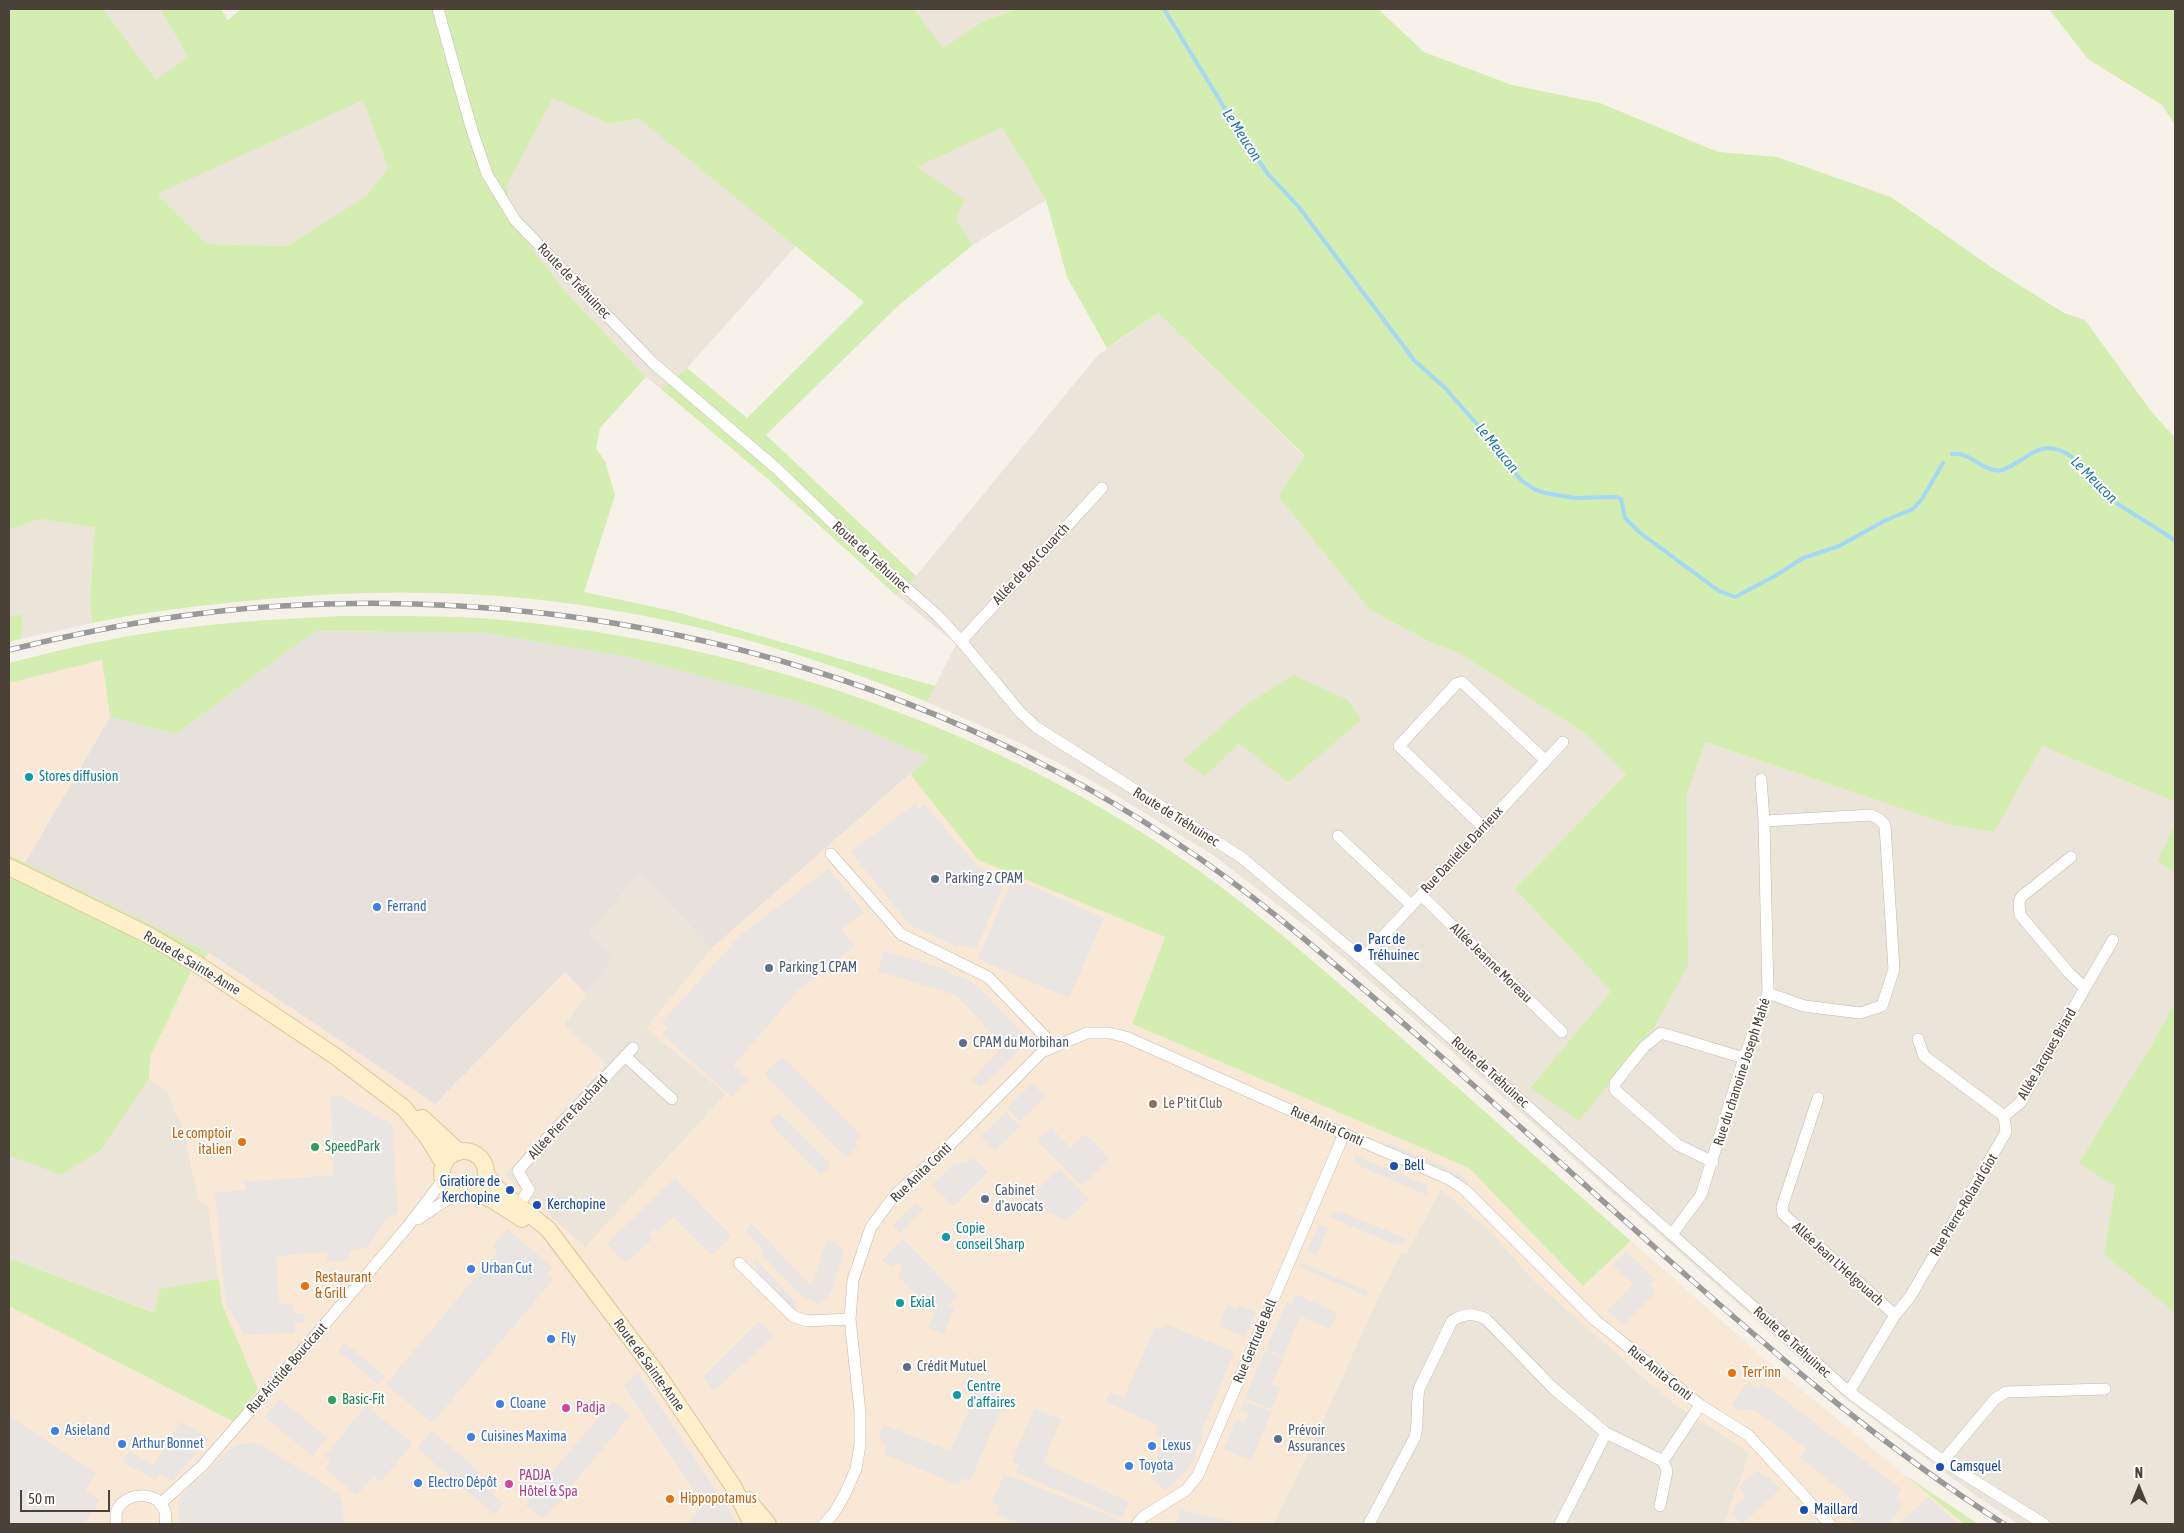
<!DOCTYPE html>
<html>
<head>
<meta charset="utf-8">
<style>
	body { margin:0 }
	#map { position:relative; width:2184px; height:1533px; overflow:hidden; background:#f6f2ea; font-family:"Asap Condensed",sans-serif }
	canvas { display:block }
	.frame { position:absolute; inset:0; border:10px solid #4b4237; pointer-events:none }
	.north { position:absolute; left:2114px; top:1463px; width:50px; height:50px; -webkit-text-stroke:4px #fff; paint-order:stroke; rotate:0deg; font-size:14px; font-weight:700; line-height:20px; text-align:center; color:#4b4237 }
	.north::after { content:''; display:block; margin:auto; width:18px; height:22px; background:#4b4237; clip-path:polygon(50% 0,100% 100%,50% 72%,0 100%) }
	.scale { position:absolute; left:20px; top:1490px; width:90px; height:22px; box-sizing:border-box; border:2px solid #4b4237; border-top:0; padding-left:6px; font-size:15px; line-height:18px; white-space:nowrap; color:#4b4237; -webkit-text-stroke:4px #fff; paint-order:stroke }
</style>
</head>
<body>
<div id="map">
<canvas width="2184" height="1533"></canvas>
<div class="frame"></div>
<div class="north">N</div>
<div class="scale">50 m</div>
</div>
<script>
const c = document.querySelector('canvas').getContext('2d');
c.lineJoin = 'round';
function fill(path, color) {
  c.fillStyle = color;
  c.fill(path, 'evenodd');
}
function stroke(path, color, width, dash) {
  c.strokeStyle = color;
  c.lineWidth = width;
  c.lineCap = dash ? 'butt' : 'round';
  c.setLineDash(dash || []);
  c.stroke(path);
}
function label(font, color, halo, rows, align = 'center') {
  c.font = font + ' "Asap Condensed",sans-serif';
  c.lineWidth = 4;
  c.setLineDash([]);
  c.textBaseline = 'middle';
  c.strokeStyle = halo;
  c.fillStyle = color;
  for (const [text, x, y, turn = 0] of rows) {
    c.save();
    c.translate(x, y);
    c.rotate((+turn || 0) * Math.PI / 180);
    c.textAlign = isNaN(turn) ? turn : align;
    if (halo) c.strokeText(text, 0, 0);
    c.fillText(text, 0, 0);
    c.restore();
  }
}
fill(new Path2D(`
	M 103,9 L 160,9 L 188,57 L 156,81 Z
	M 914,9 L 1017,9 L 982,22 L 943,48 Z
	M 553,97 L 610,124 L 638,118 L 796,246 L 687,368 L 661,389 L 646,377 L 565,291 L 514,226 L 507,185 Z
	M 363,99 L 388,168 L 366,196 L 287,246 L 207,244 L 156,193 Z
	M 1002,126 L 1046,200 L 973,245 L 956,219 L 965,200 L 916,167 Z
	M 1158,313 L 1305,457 L 1278,496 L 1370,610 L 1436,645 L 1457,652 L 1586,734 L 1626,774 L 1515,889 L 1611,991 L 1530,1088 L 1688,965 L 1687,794 L 1704,742 L 1811,777 L 2042,746 L 2175,802 L 2175,823 L 2157,861 L 2175,872 L 2175,1001 L 2150,1048 L 2115,1186 L 2104,1254 L 2175,1313 L 2175,1524 L 2018,1524 L 1979,1498 L 1847,1400 L 1444,1045 L 1312,931 L 1213,855 L 1094,782 L 1022,744 L 927,702 L 956,644 L 896,595 L 916,576 L 1098,355 Z
	M 40,519 L 95,528 L 90,599 L 92,623 L 21,639 L 23,614 L 9,617 L 9,530 Z
	M 640,873 L 711,949 L 647,1028 L 726,1094 L 585,1248 L 504,1175 L 606,1064 L 564,1025 L 611,958 L 589,934 Z
	M 149,1079 L 168,1092 L 175,1113 L 182,1124 L 199,1201 L 208,1206 L 219,1279 L 159,1289 L 156,1313 L 9,1258 L 9,1156 L 61,1175 L 101,1150 Z
	M 1441,1189 L 1489,1230 L 1630,1366 L 1673,1403 L 1750,1453 L 1724,1524 L 1273,1524 L 1311,1447 L 1379,1295 L 1401,1253 L 1407,1252 Z`), '#ebe4d8');
fill(new Path2D(`
	M 102,660 L 110,717 L 25,863 L 9,855 L 9,683 Z
	M 910,774 L 978,860 L 1165,937 L 1132,1024 L 1469,1168 L 1583,1286 L 1631,1241 L 1775,1368 L 1964,1524 L 1724,1524 L 1750,1453 L 1673,1403 L 1535,1282 L 1489,1230 L 1441,1189 L 1407,1252 L 1401,1253 L 1379,1295 L 1311,1447 L 1273,1524 L 9,1524 L 9,1306 L 234,1422 L 258,1390 L 222,1304 L 208,1206 L 199,1202 L 182,1124 L 175,1113 L 168,1092 L 149,1079 L 150,1057 L 191,972 L 209,953 L 435,1104 L 565,972 L 586,994 L 564,1025 L 606,1063 L 504,1175 L 585,1247 L 726,1094 L 646,1028 L 711,949 Z`), '#f9e8d5');
fill(new Path2D(`
	M 315,631 L 485,633 L 628,657 L 800,702 L 929,757 L 711,949 L 640,873 L 589,934 L 612,958 L 586,994 L 565,972 L 435,1104 L 209,953 L 25,863 L 110,717 L 176,734 Z`), '#e6e1db');
fill(new Path2D(`
	M 9,9 L 103,9 L 156,80 L 188,57 L 160,9 L 221,9 L 228,20 L 241,9 L 914,9 L 943,48 L 982,22 L 1017,9 L 1378,9 L 1424,52 L 1512,85 L 1600,103 L 1718,152 L 1777,157 L 1891,197 L 1994,269 L 2064,313 L 2085,320 L 2151,411 L 2175,438 L 2175,802 L 2042,746 L 1994,832 L 1952,825 L 1705,742 L 1687,794 L 1688,965 L 1655,1026 L 1579,1121 L 1530,1088 L 1611,991 L 1515,889 L 1626,774 L 1586,734 L 1457,652 L 1436,645 L 1370,610 L 1278,496 L 1305,456 L 1158,313 L 1107,348 L 1067,277 L 1046,200 L 1002,127 L 917,167 L 965,200 L 956,219 L 973,245 L 899,305 L 766,435 L 916,576 L 896,595 L 768,479 L 661,389 L 687,368 L 747,418 L 864,302 L 638,118 L 610,124 L 553,98 L 507,185 L 514,226 L 565,291 L 646,377 L 600,428 L 596,448 L 605,461 L 615,495 L 584,592 L 673,611 L 935,686 L 927,702 C 777,639 600,596 437,593 C 369,591 303,595 236,602 C 187,607 139,613 92,623 L 90,599 L 95,528 L 40,519 L 9,530 ZM 363,100 L 388,168 L 366,196 L 287,246 L 207,244 L 157,194 Z
	M 2049,9 L 2175,9 L 2175,125 L 2162,105 L 2088,59 Z
	M 23,614 L 21,639 L 9,642 L 9,617 Z
	M 343,616 C 400,616 457,615 513,621 C 760,646 1022,737 1221,887 C 1282,933 1340,984 1397,1034 C 1475,1103 1553,1172 1631,1241 L 1583,1286 L 1469,1168 L 1132,1024 L 1165,937 L 978,860 L 910,774 L 929,757 L 800,702 L 628,657 L 485,633 L 315,631 L 176,734 L 110,717 L 102,660 L 9,683 L 9,663 C 53,652 97,641 142,634 C 208,623 276,619 343,616 Z
	M 1293,675 L 1348,700 L 1361,720 L 1288,782 L 1239,743 L 1205,776 L 1183,760 L 1246,705 Z
	M 2175,823 L 2175,872 L 2157,861 Z
	M 9,855 L 209,953 L 191,972 L 150,1057 L 149,1079 L 101,1150 L 61,1175 L 9,1156 Z
	M 2175,1001 L 2175,1313 L 2104,1254 L 2115,1186 L 2079,1163 L 2150,1048 Z
	M 9,1258 L 155,1313 L 159,1289 L 219,1279 L 222,1304 L 258,1389 L 234,1422 L 9,1306 Z
	M 1905,1475 L 1978,1524 L 1964,1524 Z`), '#d4edb0');
fill(new Path2D(`
	M 915,804 L 919,809 L 924,804 L 977,866 L 999,875 L 996,884 L 1003,886 L 976,949 L 959,944 L 958,947 L 910,925 L 851,852 Z
	M 828,869 L 864,912 L 841,929 L 855,946 L 798,990 L 733,1066 L 748,1079 L 732,1097 L 662,1034 L 668,1028 L 662,1022 L 741,935 Z
	M 1013,878 L 1104,918 L 1069,998 L 978,959 Z
	M 884,951 L 948,970 L 947,973 L 964,978 L 975,984 L 1020,1030 L 1023,1036 L 1023,1046 L 981,1087 L 972,1080 L 1004,1046 L 956,995 L 878,971 Z
	M 782,1057 L 861,1136 L 855,1142 L 858,1146 L 846,1157 L 764,1074 Z
	M 1032,1084 L 1045,1096 L 1020,1121 L 1007,1108 Z
	M 331,1096 L 341,1096 L 392,1125 L 398,1214 L 388,1217 L 368,1247 L 349,1251 L 348,1260 L 327,1262 L 327,1252 L 276,1256 L 279,1304 L 293,1304 L 294,1314 L 304,1313 L 305,1323 L 295,1323 L 295,1333 L 245,1335 L 226,1305 L 215,1193 L 245,1190 L 245,1182 L 334,1175 Z
	M 1006,1112 L 1020,1126 L 995,1151 L 981,1136 Z
	M 779,1113 L 831,1165 L 821,1175 L 769,1122 Z
	M 1051,1128 L 1071,1148 L 1085,1134 L 1109,1158 L 1082,1186 L 1037,1141 Z
	M 1389,1143 L 1454,1171 L 1470,1182 L 1467,1184 L 1456,1176 L 1384,1144 Z
	M 1354,1155 L 1427,1186 L 1427,1195 L 1355,1164 Z
	M 974,1158 L 988,1172 L 954,1206 L 932,1185 L 954,1164 L 969,1162 Z
	M 1059,1169 L 1088,1199 L 1067,1220 L 1025,1202 Z
	M 675,1178 L 731,1236 L 712,1255 L 673,1216 L 657,1232 L 654,1229 L 649,1234 L 653,1238 L 626,1263 L 607,1244 Z
	M 916,1203 L 923,1209 L 900,1233 L 893,1226 Z
	M 1338,1211 L 1407,1239 L 1396,1245 L 1330,1217 Z
	M 752,1224 L 810,1285 L 814,1281 L 827,1240 L 836,1242 L 844,1251 L 831,1292 L 818,1306 L 810,1298 L 807,1301 L 761,1253 L 764,1250 L 745,1231 Z
	M 1319,1224 L 1328,1227 L 1316,1255 L 1307,1251 Z
	M 507,1229 L 552,1267 L 546,1274 L 553,1279 L 432,1423 L 386,1384 L 498,1251 L 493,1246 Z
	M 903,1239 L 958,1296 L 951,1302 L 949,1306 L 954,1309 L 944,1334 L 928,1328 L 938,1303 L 934,1299 L 927,1306 L 897,1275 L 903,1269 L 897,1262 L 891,1267 L 882,1260 Z
	M 1626,1251 L 1655,1280 L 1649,1285 L 1656,1291 L 1623,1325 L 1608,1311 L 1633,1285 L 1613,1264 Z
	M 756,1260 L 796,1302 L 795,1313 L 755,1274 Z
	M 1302,1263 L 1368,1292 L 1366,1296 L 1300,1267 Z
	M 1295,1294 L 1337,1313 L 1330,1329 L 1300,1316 L 1283,1357 L 1266,1349 L 1287,1302 L 1291,1304 Z
	M 1228,1305 L 1236,1309 L 1238,1305 L 1256,1312 L 1245,1337 L 1219,1326 Z
	M 759,1322 L 773,1336 L 714,1391 L 703,1377 Z
	M 1165,1324 L 1234,1352 L 1201,1433 L 1203,1435 L 1190,1467 L 1165,1491 L 1150,1477 L 1165,1439 L 1154,1434 L 1157,1425 L 1105,1401 L 1111,1393 L 1124,1398 L 1155,1327 L 1163,1330 Z
	M 345,1343 L 385,1377 L 378,1384 L 338,1351 Z
	M 1265,1351 L 1283,1359 L 1272,1384 L 1280,1388 L 1271,1409 L 1245,1398 Z
	M 638,1373 L 738,1524 L 688,1524 L 704,1505 L 624,1386 Z
	M 984,1378 L 997,1394 L 1000,1412 L 970,1481 L 962,1478 L 959,1485 L 884,1454 L 887,1446 L 881,1443 L 880,1434 L 884,1425 L 950,1451 Z
	M 1748,1382 L 1758,1389 L 1762,1383 L 1902,1490 L 1896,1498 L 1904,1504 L 1888,1524 L 1857,1524 L 1844,1514 L 1853,1500 L 1800,1457 L 1807,1449 L 1754,1409 L 1739,1410 L 1732,1405 Z
	M 280,1399 L 327,1438 L 312,1456 L 265,1417 Z
	M 613,1401 L 630,1416 L 543,1519 L 525,1504 Z
	M 1244,1401 L 1271,1412 L 1251,1461 L 1224,1449 L 1236,1420 L 1244,1423 L 1249,1413 L 1241,1410 Z
	M 366,1406 L 412,1443 L 381,1482 L 373,1476 L 357,1495 L 325,1469 L 331,1461 L 325,1456 Z
	M 1034,1409 L 1061,1419 L 1043,1463 L 1129,1502 L 1122,1518 L 1016,1472 L 1019,1464 L 1012,1461 Z
	M 9,1416 L 96,1473 L 85,1491 L 100,1500 L 84,1524 L 9,1524 Z
	M 180,1422 L 209,1438 L 172,1481 L 159,1474 L 155,1480 L 123,1462 L 129,1451 L 153,1466 Z
	M 432,1431 L 479,1472 L 474,1479 L 503,1503 L 494,1514 L 417,1448 Z
	M 254,1443 L 264,1446 L 338,1494 L 342,1503 L 344,1524 L 180,1524 L 178,1503 L 182,1495 L 229,1450 L 240,1444 Z
	M 1758,1470 L 1766,1478 L 1768,1476 L 1780,1489 L 1742,1524 L 1732,1513 L 1738,1503 L 1746,1496 L 1739,1487 Z
	M 1004,1474 L 1122,1521 L 1121,1524 L 1021,1524 L 997,1514 L 1000,1506 L 992,1503 Z
	M 1928,1497 L 1959,1524 L 1899,1524 Z
	M 1180,1510 L 1244,1524 L 1177,1524 Z`), '#e8e5e2');
stroke(new Path2D(`
	M 1164,9 L 1244,140 L 1268,174 L 1298,206 L 1414,360 L 1445,388 L 1491,440 L 1512,470 L 1522,481 L 1536,490 L 1545,493 L 1575,498 L 1617,497 L 1621,499 L 1625,518 L 1639,532 L 1719,591 L 1735,597 L 1775,576 L 1803,558 L 1839,546 L 1886,520 L 1913,509 L 1922,499 L 1943,463
	M 1952,454 C 1971,451 1984,474 2002,470 C 2020,465 2034,444 2055,449 C 2079,454 2085,477 2102,492 C 2124,511 2152,523 2175,541`), '#a3d8f6', 4);
const minor = new Path2D(`
	M 438,9 L 471,127 L 487,174 L 515,220 L 653,363 L 776,468 L 835,525 L 937,615 L 961,641 L 1020,712 L 1036,727 L 1241,857 L 1362,959 L 1849,1392 L 1943,1461 L 2044,1524
	M 961,641 L 1102,488
	M 1764,821 L 1871,815 L 1879,819 L 1885,825 L 1894,969 L 1882,1006 L 1860,1013 L 1804,1006 L 1768,993
	M 1483,827 L 1399,746 L 1456,684 L 1462,682 L 1546,761
	M 1338,836 L 1411,905
	M 831,854 L 901,934 L 988,977 L 1054,1046
	M 1421,895 L 1562,1032
	M 1362,959 L 1563,742
	M 2085,988 L 2113,940
	M 625,1056 L 672,1099
	M 1818,1098 L 1782,1207 L 1783,1214 L 1895,1315
	M 2004,1116 L 2020,1103 L 2085,988 L 2069,973 L 2020,915 L 2019,903 L 2021,897 L 2071,857
	M 1713,1162 L 1678,1145 L 1615,1090 L 1615,1083 L 1644,1047 L 1661,1033 L 1744,1058
	M 519,1204 L 529,1190 L 518,1171 L 536,1150 L 633,1048
	M 418,1219 L 456,1194
	M 1673,1233 L 1701,1195 L 1744,1058 L 1768,993 L 1764,821 L 1761,779
	M 739,1263 L 793,1316 L 806,1321 L 850,1319
	M 1849,1392 L 1895,1315 L 1910,1297 L 2006,1132 L 2004,1116 L 1924,1056 L 1918,1039
	M 1663,1461 L 1700,1405
	M 1943,1461 L 1995,1399 L 2006,1392 L 2105,1389
	M 160,1504 L 202,1466 L 315,1336 L 408,1226 L 443,1180
	M 117,1524 C 107,1489 173,1484 165,1524
	M 824,1524 L 834,1513 L 845,1494 L 856,1469 L 860,1445 L 860,1412 L 850,1319 L 853,1280 L 871,1227 L 895,1195 L 950,1145 L 1042,1052 L 1087,1033 L 1109,1033 L 1126,1037 L 1328,1127 L 1447,1178 L 1464,1189 L 1595,1320 L 1700,1405 L 1748,1435 L 1830,1524
	M 1137,1524 L 1143,1517 L 1186,1490 L 1198,1475 L 1344,1134
	M 1369,1524 L 1415,1437 C 1419,1421 1416,1405 1419,1389 L 1452,1321 C 1464,1313 1474,1313 1486,1319 L 1552,1387 L 1606,1433 L 1663,1461 L 1667,1471 L 1660,1506
	M 1560,1524 L 1606,1433`);
const secondary = new Path2D(`
	M 9,867 L 148,935 L 197,964 L 335,1056 L 404,1108 L 428,1138 L 444,1164
	M 422,1118 L 459,1152
	M442 1173a22 22 0 1 1 44 0a22 22 0 1 1-44 0Z
	M 487,1176 L 499,1190 L 548,1229 L 658,1375 L 733,1486 L 752,1524
	M 475,1193 L 491,1199 L 522,1219
	M 748,1500 L 768,1524`);
stroke(minor, '#c3baac', 12);
stroke(secondary, '#ddc799', 18);
stroke(minor, '#fff', 11);
stroke(secondary, '#fff0cb', 16);
const rail = new Path2D(`
	M 9,650 C 98,628 190,611 281,606 C 637,584 1002,693 1280,919 C 1411,1026 1535,1141 1661,1253 C 1770,1350 1880,1445 2004,1524`);
stroke(rail, '#999', 5.5);
stroke(rail, '#fff', 4, [11]);
for (const [x, y, r, color] of [
	[29,777,5,"#0f9aa8"],
	[935,879,5,"#5c6f8a"],
	[377,907,5,"#3f7fe0"],
	[1358,948,5,"#1a4fb4"],
	[769,968,5,"#5c6f8a"],
	[963,1043,5,"#5c6f8a"],
	[1153,1104,5,"#8d6e63"],
	[242,1142,5,"#e8710a"],
	[315,1147,5,"#2e9e5b"],
	[1394,1166,5,"#1a4fb4"],
	[510,1190,5,"#1a4fb4"],
	[985,1199,5,"#5c6f8a"],
	[537,1205,5,"#1a4fb4"],
	[946,1237,5,"#0f9aa8"],
	[471,1269,5,"#3f7fe0"],
	[305,1286,5,"#e8710a"],
	[900,1303,5,"#0f9aa8"],
	[551,1339,5,"#3f7fe0"],
	[907,1367,5,"#5c6f8a"],
	[1732,1373,5,"#e8710a"],
	[957,1395,5,"#0f9aa8"],
	[332,1400,5,"#2e9e5b"],
	[500,1404,5,"#3f7fe0"],
	[566,1408,5,"#d1479c"],
	[55,1431,5,"#3f7fe0"],
	[471,1437,5,"#3f7fe0"],
	[1278,1439,5,"#5c6f8a"],
	[122,1444,5,"#3f7fe0"],
	[1152,1446,5,"#3f7fe0"],
	[1129,1466,5,"#3f7fe0"],
	[1940,1467,5,"#1a4fb4"],
	[418,1483,5,"#3f7fe0"],
	[509,1484,5,"#d1479c"],
	[670,1499,5,"#e8710a"],
	[1804,1510,5,"#1a4fb4"]
]) {
  const dot = new Path2D();
  dot.arc(x, y, r, 0, 2 * Math.PI);
  c.fillStyle = color;
  c.fill(dot);
  stroke(dot, '#fff', 2);
}
label('14px', '#4b4237', '#fff', [
	["Route de Tréhuinec",574,281,46],
	["Route de Tréhuinec",871,557,42],
	["Allée de Bot Couarch",1031,564,-47],
	["Route de Tréhuinec",1176,817,32],
	["Rue Danielle Darrieux",1462,850,-47],
	["Route de Sainte-Anne",192,963,31],
	["Allée Jeanne Moreau",1491,963,44],
	["Allée Jacques Briard",2047,1054,-60],
	["Route de Tréhuinec",1490,1072,42],
	["Rue du chanoine Joseph Mahé",1742,1072,-72],
	["Allée Pierre Fauchard",568,1117,-47],
	["Rue Anita Conti",1327,1126,24],
	["Rue Anita Conti",921,1173,-44],
	["Rue Pierre-Roland Giot",1964,1205,-59],
	["Allée Jean L'Helgouach",1838,1264,42],
	["Rue Gertrude Bell",1255,1341,-67],
	["Route de Tréhuinec",1792,1342,42],
	["Route de Sainte-Anne",649,1365,54],
	["Rue Aristide Boucicaut",287,1368,-49],
	["Rue Anita Conti",1660,1373,39]
]);
label('14px', '#0d838f', '#fff', [
	["Stores diffusion",39,777],
	["Copie",956,1229],
	["conseil Sharp",956,1245],
	["Exial",910,1303],
	["Centre",967,1387],
	["d'affaires",967,1403]
], 'left');
label('14px', '#4e5e75', '#fff', [
	["Parking 2 CPAM",945,879],
	["Parking 1 CPAM",779,968],
	["CPAM du Morbihan",973,1043],
	["Cabinet",995,1191],
	["d'avocats",995,1207],
	["Crédit Mutuel",917,1367],
	["Prévoir",1288,1431],
	["Assurances",1288,1447]
], 'left');
label('14px', '#366cbe', '#fff', [
	["Ferrand",387,907],
	["Urban Cut",481,1269],
	["Fly",561,1339],
	["Cloane",510,1404],
	["Asieland",65,1431],
	["Cuisines Maxima",481,1437],
	["Arthur Bonnet",132,1444],
	["Lexus",1162,1446],
	["Toyota",1139,1466],
	["Electro Dépôt",428,1483]
], 'left');
label('14px', '#164399', '#fff', [
	["Parc de",1368,940],
	["Tréhuinec",1368,956],
	["Bell",1404,1166],
	["Giratiore de",500,1182,"right"],
	["Kerchopine",500,1198,"right"],
	["Kerchopine",547,1205],
	["Camsquel",1950,1467],
	["Maillard",1814,1510]
], 'left');
label('14px', '#785e54', '#fff', [
	["Le P'tit Club",1163,1104]
], 'left');
label('14px', '#c56008', '#fff', [
	["Le comptoir",232,1134,"right"],
	["italien",232,1150,"right"],
	["Restaurant",315,1278],
	["& Grill",315,1294],
	["Terr'inn",1742,1373],
	["Hippopotamus",680,1499]
], 'left');
label('14px', '#27864d', '#fff', [
	["SpeedPark",325,1147],
	["Basic-Fit",342,1400]
], 'left');
label('14px', '#b23c85', '#fff', [
	["Padja",576,1408],
	["PADJA",519,1476],
	["Hôtel & Spa",519,1492]
], 'left');
label('italic 15px', '#247aaf', '#fff', [
	["Le Meucon",1242,135,57],
	["Le Meucon",1497,448,51],
	["Le Meucon",2094,480,45]
]);
</script>
</body>
</html>
